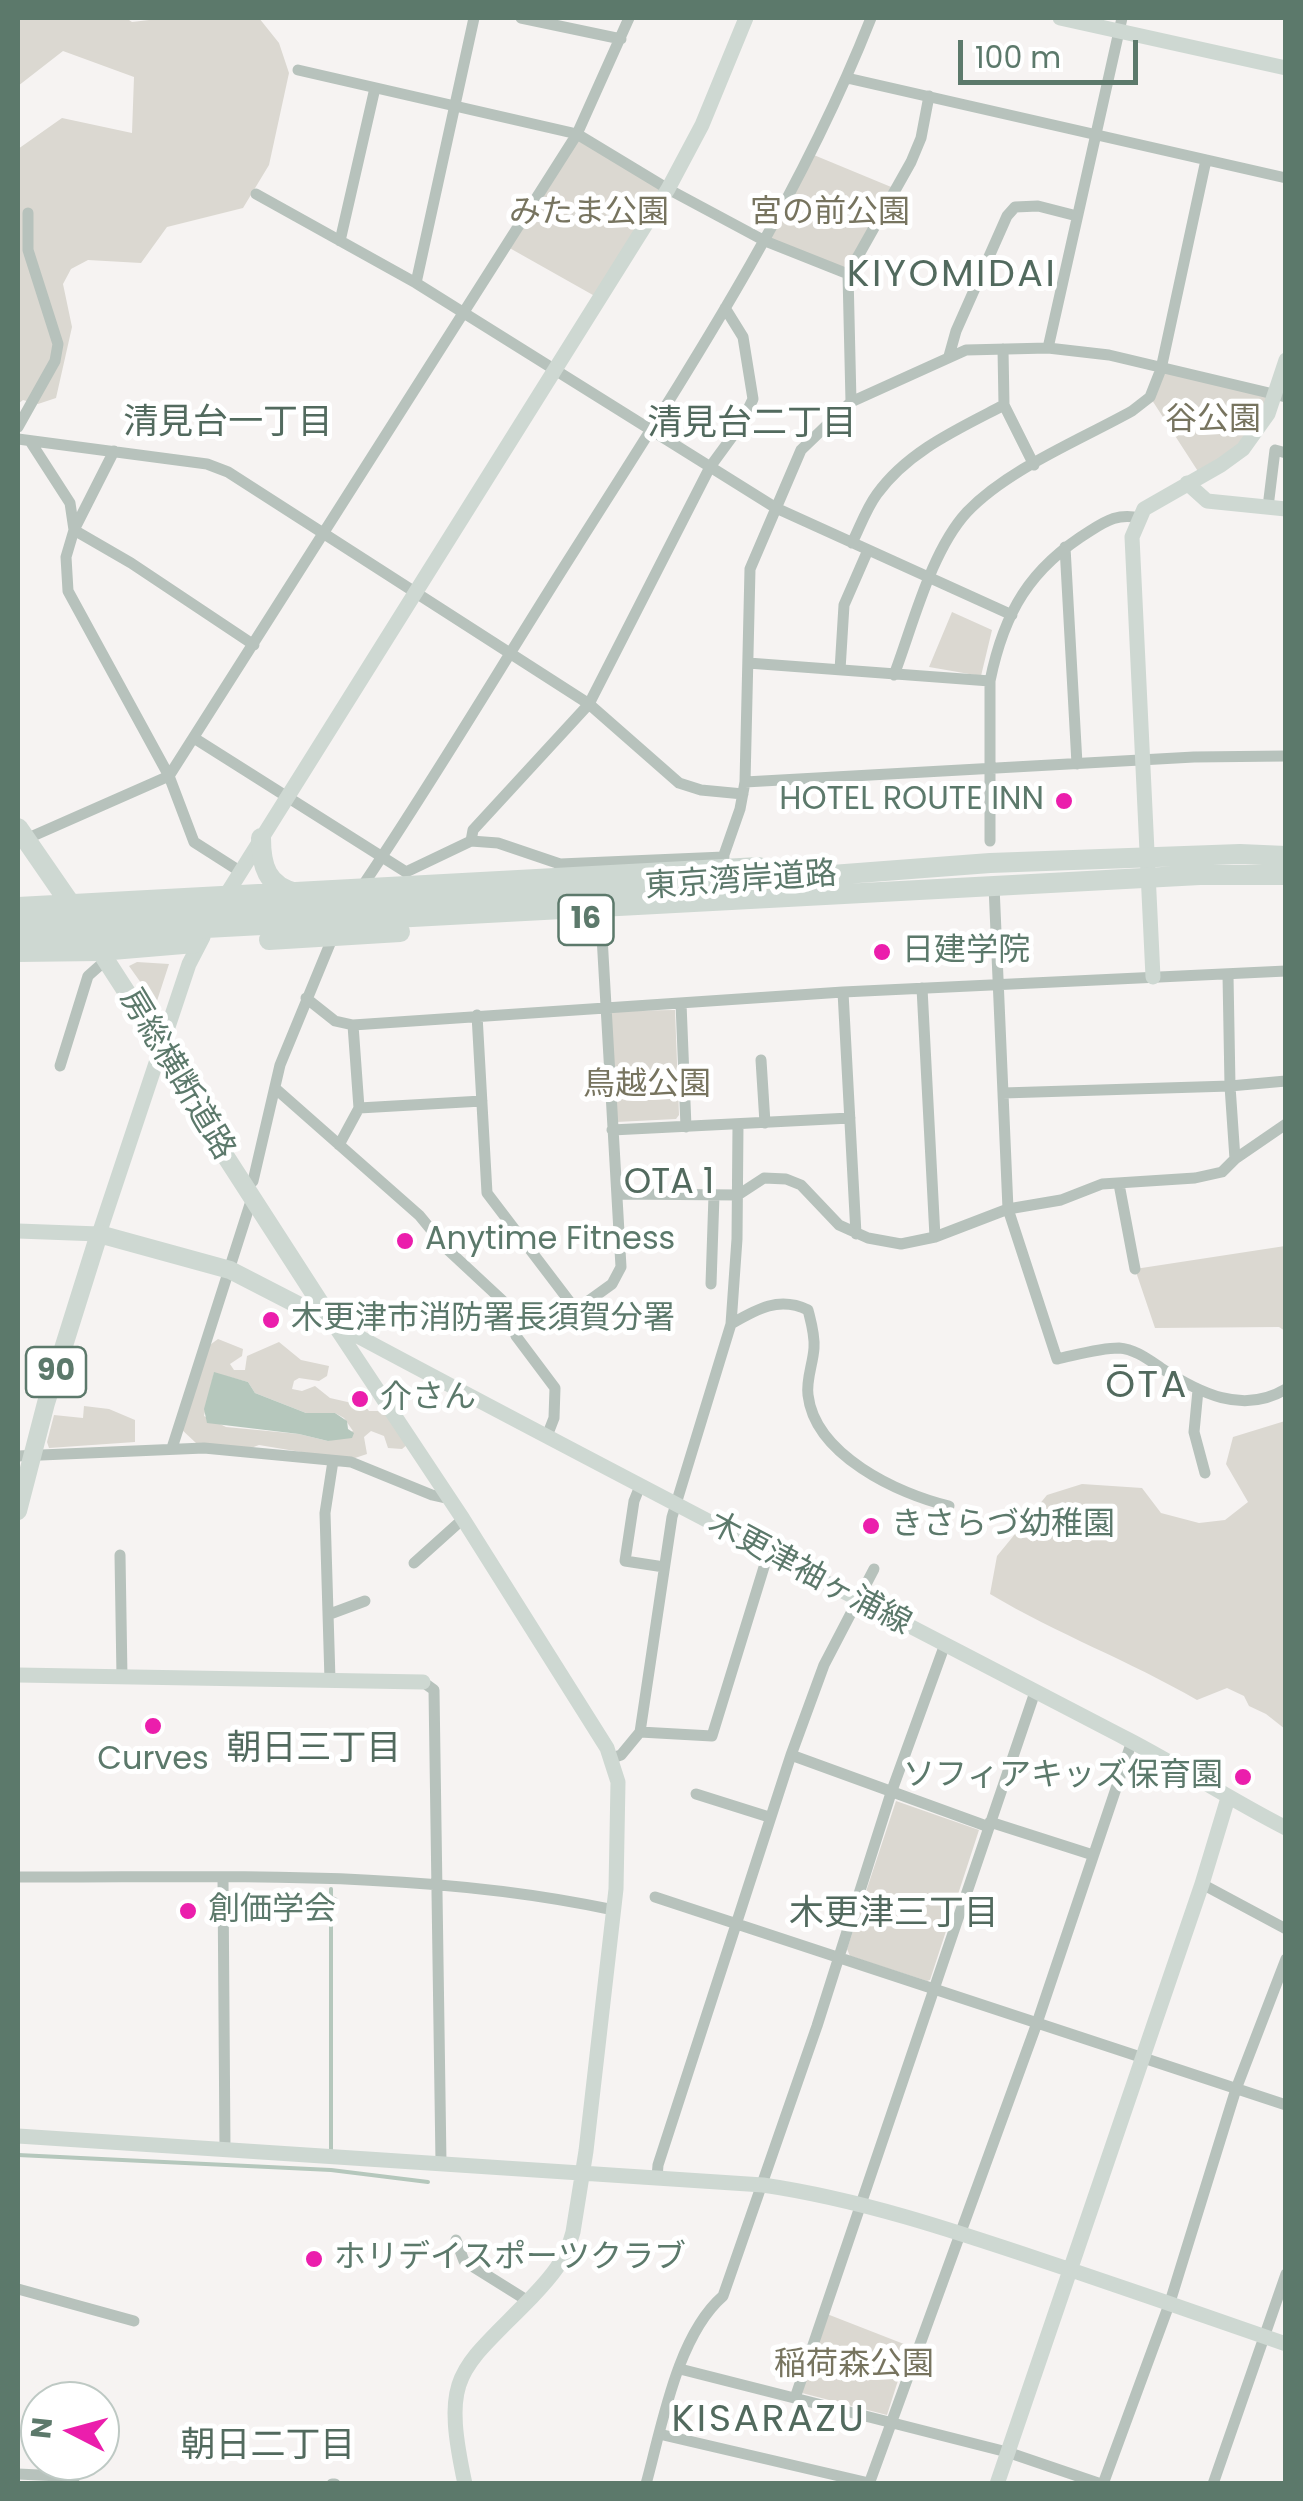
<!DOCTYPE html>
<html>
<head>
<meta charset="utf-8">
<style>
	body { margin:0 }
	#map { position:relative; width:1303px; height:2501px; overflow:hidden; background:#f6f3f2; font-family:Poppins,sans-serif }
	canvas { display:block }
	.frame { position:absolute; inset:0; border:20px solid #5c796b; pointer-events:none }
	.north { position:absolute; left:20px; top:2381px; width:100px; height:100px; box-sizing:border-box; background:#fff; border:2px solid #bec9c4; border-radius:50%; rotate:276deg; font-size:28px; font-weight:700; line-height:40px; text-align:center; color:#5c796b }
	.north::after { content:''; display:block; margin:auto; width:35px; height:45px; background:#eb1eac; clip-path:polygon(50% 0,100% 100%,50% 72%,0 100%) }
	.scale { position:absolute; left:958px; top:40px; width:180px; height:45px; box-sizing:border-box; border:5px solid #5c796b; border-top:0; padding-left:12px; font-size:30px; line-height:35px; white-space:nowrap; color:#5c796b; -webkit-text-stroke:8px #fff; paint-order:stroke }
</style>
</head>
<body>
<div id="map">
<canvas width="1303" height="2501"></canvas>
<div class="frame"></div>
<div class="north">N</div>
<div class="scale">100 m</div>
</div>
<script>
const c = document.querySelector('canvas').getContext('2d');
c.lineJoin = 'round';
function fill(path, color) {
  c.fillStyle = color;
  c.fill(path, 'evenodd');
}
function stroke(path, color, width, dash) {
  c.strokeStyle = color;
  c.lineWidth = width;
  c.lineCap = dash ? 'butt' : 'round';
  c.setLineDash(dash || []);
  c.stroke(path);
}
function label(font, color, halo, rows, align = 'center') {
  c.font = font + ' Poppins,"Noto Sans JP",sans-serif';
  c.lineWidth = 10;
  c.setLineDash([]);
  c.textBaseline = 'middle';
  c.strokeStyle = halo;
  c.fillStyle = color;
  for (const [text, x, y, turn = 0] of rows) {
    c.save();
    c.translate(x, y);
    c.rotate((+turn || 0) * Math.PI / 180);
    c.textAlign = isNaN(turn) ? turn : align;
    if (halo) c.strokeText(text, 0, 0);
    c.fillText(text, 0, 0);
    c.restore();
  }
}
fill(new Path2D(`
	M 18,18 L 126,18 L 132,22 L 166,18 L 259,18 L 279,43 L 289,73 L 269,165 L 243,208 L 167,227 L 141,263 L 88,260 L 71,269 L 63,284 L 72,327 L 56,398 L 38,404 L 23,400 L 18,404 L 18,149 L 62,118 L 132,133 L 134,77 L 63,51 L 18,86 Z
	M 577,134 L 668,189 L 600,299 L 506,246 Z
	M 809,153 L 896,189 L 848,274 L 765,241 Z
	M 1161,369 L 1277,395 L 1256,433 L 1201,476 L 1150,397 Z
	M 952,612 L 992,630 L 981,676 L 929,667 Z
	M 137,962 L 169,964 L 156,1004 L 129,966 Z
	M 675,1010 L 679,1115 L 676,1119 L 616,1122 L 611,1011 Z
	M 1285,1246 L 1285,1331 L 1279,1327 L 1155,1328 L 1135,1269 Z
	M 218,1339 L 243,1349 L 242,1356 L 230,1364 L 234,1370 L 245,1370 L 247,1356 L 279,1342 L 301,1360 L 329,1366 L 327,1376 L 319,1381 L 299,1378 L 294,1381 L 292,1389 L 302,1391 L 315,1386 L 330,1398 L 365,1406 L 369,1411 L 385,1411 L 408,1444 L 402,1449 L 388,1448 L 384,1436 L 371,1431 L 364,1437 L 367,1454 L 349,1460 L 259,1445 L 251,1448 L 196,1443 L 180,1428 L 207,1347 ZM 214,1373 L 248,1382 L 255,1393 L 306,1413 L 335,1413 L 344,1418 L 353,1431 L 328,1441 L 299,1434 L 226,1427 L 204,1416 Z
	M 84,1406 L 109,1409 L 135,1420 L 135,1442 L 49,1448 L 47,1442 L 54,1415 L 83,1418 Z
	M 1285,1421 L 1285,1729 L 1266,1714 L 1249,1706 L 1244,1696 L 1227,1688 L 1197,1700 C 1130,1661 1057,1634 990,1594 L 997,1556 L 1047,1495 L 1082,1484 L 1142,1488 L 1161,1513 L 1199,1523 L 1225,1520 L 1248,1502 L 1226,1464 L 1233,1437 Z
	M 896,1801 L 979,1830 L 930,1980 L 927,1981 L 850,1956 L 847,1949 Z
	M 827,2314 L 909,2346 L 887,2415 L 802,2393 Z`), '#dbd8d1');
fill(new Path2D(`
	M 214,1372 L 248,1382 L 255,1393 L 306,1413 L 335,1413 L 347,1421 L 348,1429 L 354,1433 L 352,1438 L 328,1441 L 299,1434 L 207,1423 L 204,1409 Z`), '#b5c7bc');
stroke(new Path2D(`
	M 331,2154 L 331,1889
	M 18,2155 L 331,2170 L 428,2182`), '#b5c7bc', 4);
stroke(new Path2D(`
	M 521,18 L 621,39
	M 298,70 L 577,134 L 668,189 L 765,241 L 848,274
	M 847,78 L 1286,178
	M 256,194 L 416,283 L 776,508 L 1012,615
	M 340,241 L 375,88
	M 416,283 L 474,18
	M 1048,348 L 1122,18
	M 1003,349 L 1004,405 L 1034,465
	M 949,356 L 956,331 L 1007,216 L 1015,207 L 1038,206 L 1077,216
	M 851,402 L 848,274 L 911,162 L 921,138 L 929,96
	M 18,427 L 55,361 L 58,344 L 28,250 L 28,213
	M 18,439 L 207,464 L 228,472 L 589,704 L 679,783 L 701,790 L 743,794
	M 30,441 L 70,503 L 74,530 L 131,563 L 254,645
	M 114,451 L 74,530 L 66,557 L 68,591 L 169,776 L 194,842 L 241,872
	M 1268,507 L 1275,450 L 1286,453
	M 852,543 C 860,527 866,509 877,494 C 908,451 958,429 1004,405
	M 1065,547 L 1077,764
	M 748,663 L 990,681
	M 840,670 L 844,605 L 868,550
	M 894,675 C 913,625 931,551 967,512 C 1008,469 1080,440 1132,411 L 1150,397 L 1161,369 L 1206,160
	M 194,738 L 406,872 L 471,841 L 498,843 L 560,864 L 724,857
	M 745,782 L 1194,757 L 1286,756
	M 26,839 L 169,776 L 577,134 L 629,18
	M 471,841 L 473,830 L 589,704 L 710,467 L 740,426 L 753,399 L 743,337 L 725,308
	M 990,841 L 990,681 C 1004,612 1030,568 1090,531 C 1107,520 1119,513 1140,518
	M 719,869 L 740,809 L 745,782 L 750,569 L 801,450 L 851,402 L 966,350 L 1048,348 L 1109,355 L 1286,397
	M 994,886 L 1008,1209 L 1057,1359 C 1076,1355 1099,1348 1119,1348 C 1135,1349 1149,1360 1161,1368 C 1199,1393 1243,1415 1286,1389
	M 361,888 C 436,777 504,661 576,548 C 684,377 797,206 871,18
	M 1228,975 L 1230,1086 L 1235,1159
	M 922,988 L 935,1237
	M 306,998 L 335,1021 L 353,1025 L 843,992
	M 681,1003 L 686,1127
	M 477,1015 L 487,1193 L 576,1310 L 612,1284 L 621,1267 L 601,919
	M 761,1060 L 765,1123
	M 60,1066 L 88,976 L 106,960
	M 275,1088 L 419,1215 L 447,1249 L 504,1302 L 511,1314 L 516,1336 L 555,1388 L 554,1418 L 547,1436
	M 1003,1093 L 1230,1086 L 1286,1081
	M 359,1108 L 482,1101
	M 612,1130 L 850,1118
	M 339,1145 L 359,1108 L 353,1025
	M 1119,1184 L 1135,1269
	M 246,1188 L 253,1181 L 280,1065 L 334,934
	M 617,1194 L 738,1195 L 764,1178 L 786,1179 L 801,1185 L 839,1225 L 868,1238 L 901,1244 L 935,1237 L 1008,1209 L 1061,1200 L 1102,1184 L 1195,1178 L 1222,1172 L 1235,1159 L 1286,1124
	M 856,1234 L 843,992 L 1286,971
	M 711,1284 L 714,1195
	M 731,1324 C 757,1309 779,1296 808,1310 C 811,1322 815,1335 814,1348 C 813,1364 806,1379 808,1395 C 815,1455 898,1494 949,1506
	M 1198,1390 L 1194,1432 L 1205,1473
	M 172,1448 L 252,1198
	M 18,1456 L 204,1448 L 351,1462 L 432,1495 L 450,1499
	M 640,1486 L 634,1501 L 625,1561 L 664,1567
	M 120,1555 L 122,1677
	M 414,1563 L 463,1519
	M 330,1614 L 365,1601
	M 330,1680 L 325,1513 L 333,1461
	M 423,1682 L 434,1690 L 441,2162
	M 640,1732 L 712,1736 L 768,1554
	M 791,1755 L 989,1827
	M 612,1758 L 621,1755 L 640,1732 L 672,1517 L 731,1324 L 737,1239 L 738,1125
	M 696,1794 L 769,1817
	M 990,1822 L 1093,1855
	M 18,1877 C 215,1878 419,1868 614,1910
	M 223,1879 L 225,2150
	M 1202,1884 L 1286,1929
	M 655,1897 L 1286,2105
	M 332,1902 L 333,1902
	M 657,2178 L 658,2165 L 791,1755 L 824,1665 L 874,1569
	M 456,2240 L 464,2261 L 528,2301
	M 18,2289 L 134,2321
	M 680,2369 L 1007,2452 L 1101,2484
	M 795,2398 L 1035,1692
	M 659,2434 L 869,2483
	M 18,2474 L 60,2476 L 75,2484
	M 332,2484 L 335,2484
	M 646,2484 C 662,2426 677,2336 723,2296 L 817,2026 L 891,1793 L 944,1647
	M 869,2484 L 1037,2023 L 1132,1741
	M 1103,2484 L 1170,2302 L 1236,2089 L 1286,1959
	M 1213,2484 L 1286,2274`), '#b7c2bc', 11);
stroke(new Path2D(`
	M 1060,18 L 1286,68
	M 1187,483 L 1207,501 L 1286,509
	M 223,900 L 668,189 L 702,125 L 746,18
	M 1153,977 L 1132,537 L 1144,509 L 1221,465 L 1243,449 L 1268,414 L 1286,360
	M 18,1231 L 99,1234 L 189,964 L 203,937
	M 333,1323 L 463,1519 L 607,1748 L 618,1782 L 616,1889 L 586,2151 L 573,2232 C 566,2260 551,2277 532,2297 C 459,2372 441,2372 465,2484
	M 335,1324 C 598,1465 862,1601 1127,1739 C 1181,1767 1231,1800 1286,1828
	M 18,1675 L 423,1682
	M 18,2136 L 763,2185 C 871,2201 972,2237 1074,2271 C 1145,2295 1215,2319 1286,2344
	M 997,2484 L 1202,1884 L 1228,1798`), '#ced8d2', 15);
stroke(new Path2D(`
	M 100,951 L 162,1047 L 226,1157 L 333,1323
	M 18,1511 L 46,1403 L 99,1234 L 230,1270 L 333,1323`), '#ced8d2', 18);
stroke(new Path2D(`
	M 18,828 L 78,915
	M 261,838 C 261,866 267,886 296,893
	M 18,907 L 759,867
	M 18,922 L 634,890 L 990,863 L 1240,854 L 1286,856
	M 18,938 L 994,886 L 1200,875 L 1286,875
	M 269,940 L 400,932
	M 18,952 L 100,951 L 195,943`), '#ced8d2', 20);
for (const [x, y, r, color] of [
	[1064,801,10,"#eb1eac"],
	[882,952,10,"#eb1eac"],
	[405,1241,10,"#eb1eac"],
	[271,1320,10,"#eb1eac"],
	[360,1399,10,"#eb1eac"],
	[871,1526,10,"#eb1eac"],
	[153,1726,10,"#eb1eac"],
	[1243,1777,10,"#eb1eac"],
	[188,1911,10,"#eb1eac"],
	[314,2259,10,"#eb1eac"]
]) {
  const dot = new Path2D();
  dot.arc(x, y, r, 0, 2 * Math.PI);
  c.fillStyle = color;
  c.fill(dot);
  stroke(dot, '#fff', 4);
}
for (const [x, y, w] of [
	[586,920,55],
	[56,1372,60]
]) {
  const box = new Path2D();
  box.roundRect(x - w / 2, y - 25, w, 50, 8);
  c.fillStyle = '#fff';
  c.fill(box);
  stroke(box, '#5c796b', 2.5);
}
label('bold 30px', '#5c796b', null, [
	["16",586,920],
	["90",56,1372]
]);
label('32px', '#77745f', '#fff', [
	["みたま公園",589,214],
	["宮の前公園",830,214],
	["谷公園",1213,421],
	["鳥越公園",647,1086],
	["稲荷森公園",854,2366]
]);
label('32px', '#5c796b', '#fff', [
	["HOTEL ROUTE INN",1044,801,"right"],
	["日建学院",902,952],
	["Anytime Fitness",425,1241],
	["木更津市消防署長須賀分署",291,1320],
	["介さん",380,1399],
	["きさらづ幼稚園",891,1526],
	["Curves",153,1761,"center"],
	["ソフィアキッズ保育園",1223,1777,"right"],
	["創価学会",208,1911],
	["ホリデイスポーツクラブ",334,2259]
], 'left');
label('32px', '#5c796b', '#fff', [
	["東京湾岸道路",741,882,-4],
	["房総横断道路",176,1075,59],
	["木更津袖ヶ浦線",809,1575,28]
]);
label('35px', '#526a5e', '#fff', [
	["清見台一丁目",228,424],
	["清見台二丁目",752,425],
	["OTA 1",669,1184],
	["朝日三丁目",314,1750],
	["木更津三丁目",894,1915],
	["朝日二丁目",268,2447]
]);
c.letterSpacing = '2.5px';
label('38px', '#526a5e', '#fff', [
	["KIYOMIDAI",952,276],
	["ŌTA",1147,1387],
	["KISARAZU",769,2421]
]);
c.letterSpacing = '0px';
</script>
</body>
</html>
